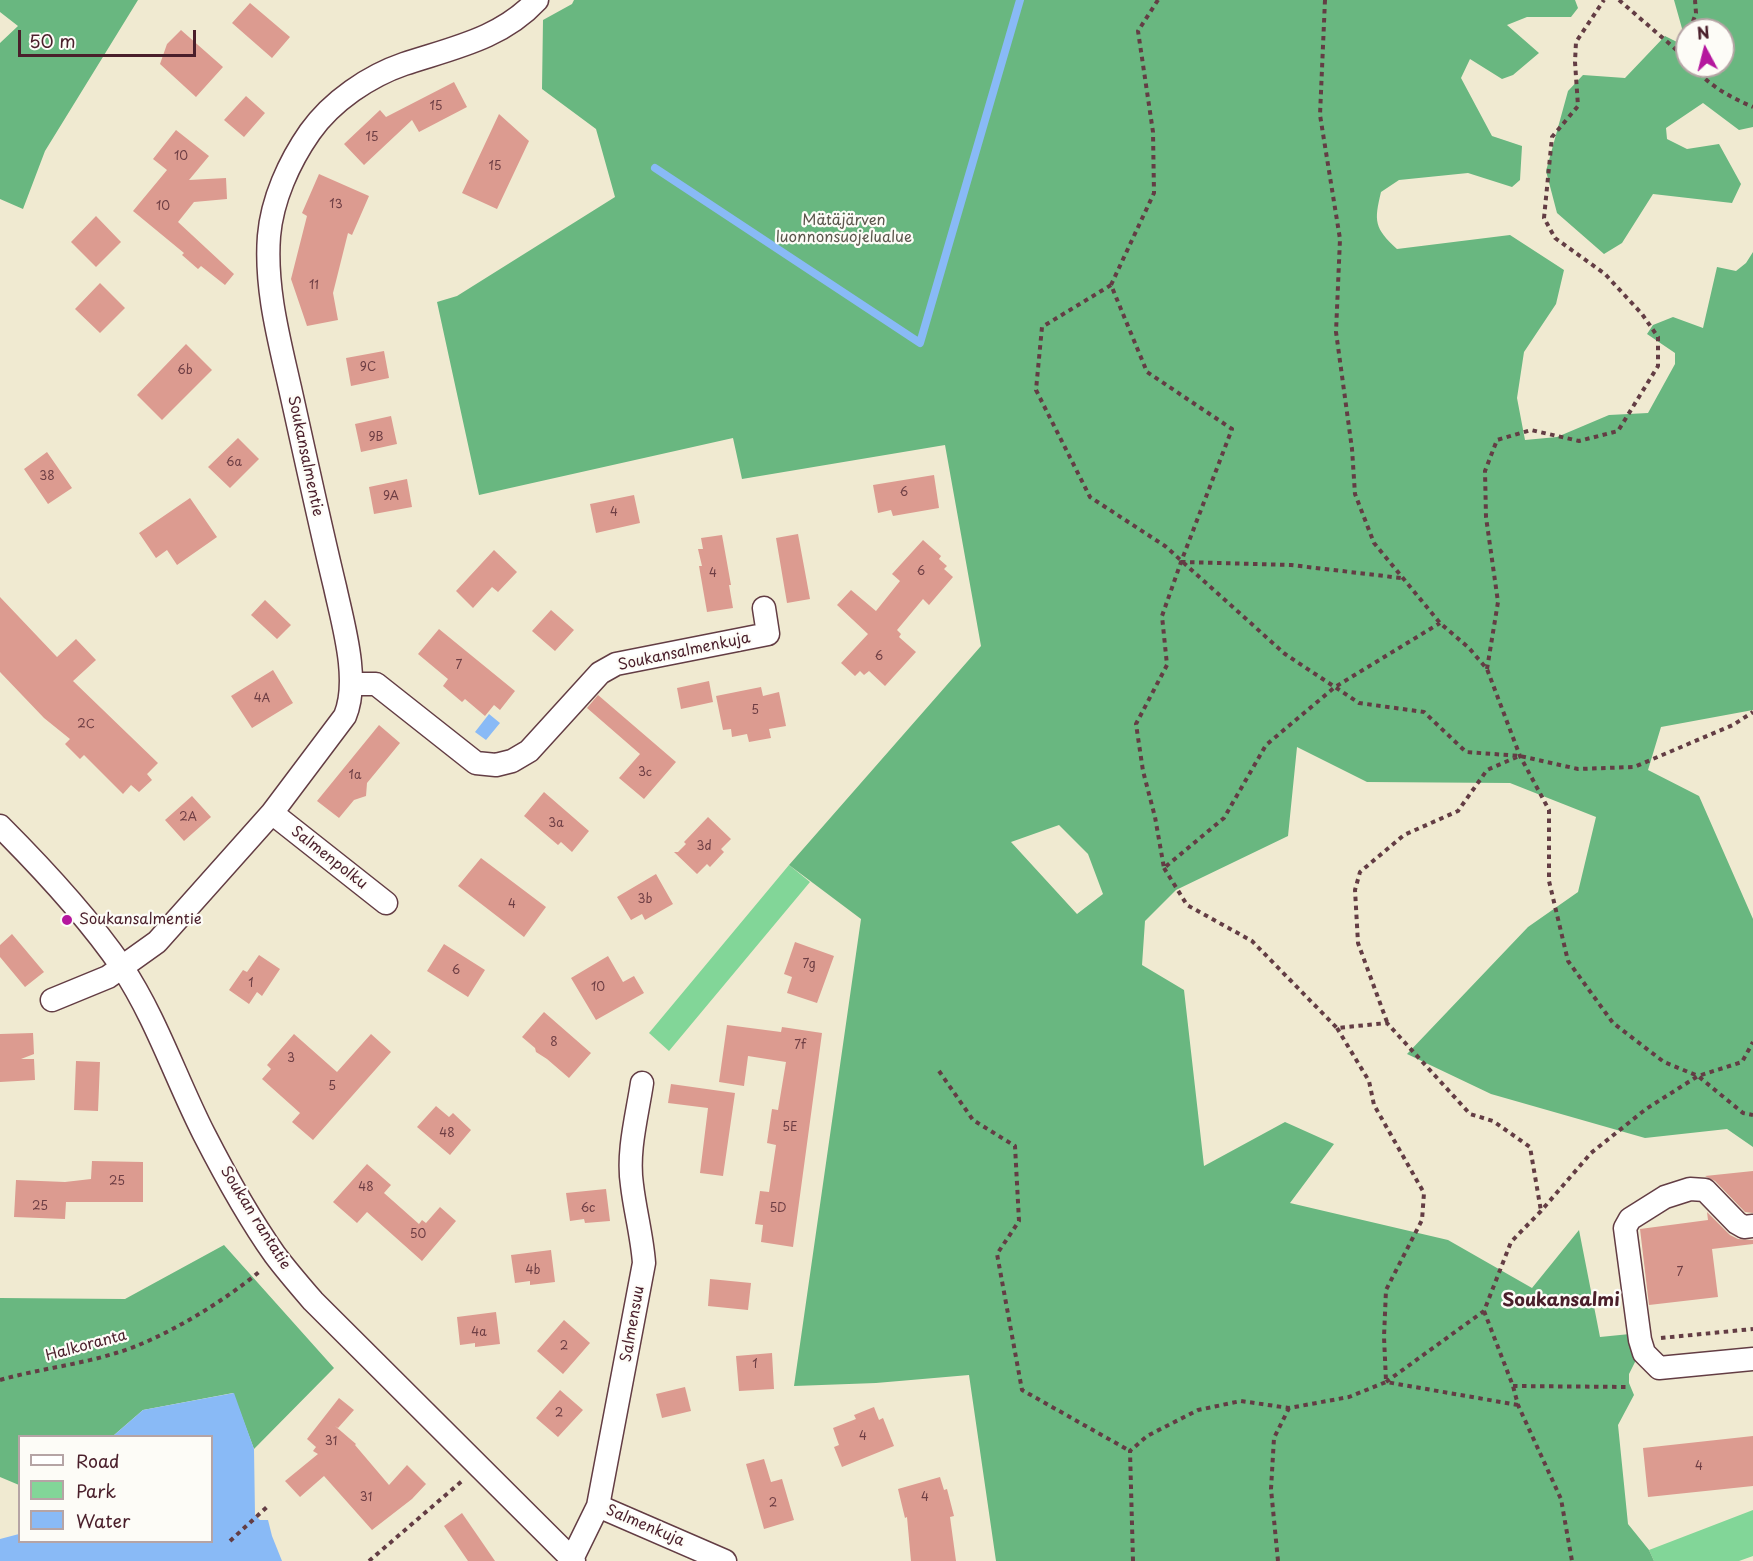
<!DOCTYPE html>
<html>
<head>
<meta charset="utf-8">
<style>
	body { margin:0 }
	#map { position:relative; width:1753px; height:1561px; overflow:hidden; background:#f0ead1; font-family:"Playpen Sans",sans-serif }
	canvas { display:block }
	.legend { position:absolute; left:18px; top:1435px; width:195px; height:108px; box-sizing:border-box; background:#fdfcf7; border:2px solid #b5a4a5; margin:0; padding:8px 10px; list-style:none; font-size:18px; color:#4a1f2b }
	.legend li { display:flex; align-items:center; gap:12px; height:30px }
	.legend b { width:30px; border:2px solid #b5a4a5 }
	.north { position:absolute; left:1675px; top:18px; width:60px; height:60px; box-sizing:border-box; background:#fdfcf7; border:2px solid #b5a4a5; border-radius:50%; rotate:353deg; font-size:16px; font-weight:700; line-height:24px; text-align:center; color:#4a1f2b }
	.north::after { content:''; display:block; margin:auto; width:21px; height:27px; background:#b5179e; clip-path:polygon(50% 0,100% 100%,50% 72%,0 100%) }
	.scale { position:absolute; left:18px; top:30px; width:178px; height:27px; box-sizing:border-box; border:3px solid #4a1f2b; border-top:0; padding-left:8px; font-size:18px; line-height:21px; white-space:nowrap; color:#4a1f2b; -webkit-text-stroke:4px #fdfcf7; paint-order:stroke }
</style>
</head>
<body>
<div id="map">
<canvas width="1753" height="1561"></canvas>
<ul class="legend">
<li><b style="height:8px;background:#fff"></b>Road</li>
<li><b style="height:16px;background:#82d698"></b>Park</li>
<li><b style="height:16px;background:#89baf6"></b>Water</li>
</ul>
<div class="north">N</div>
<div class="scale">50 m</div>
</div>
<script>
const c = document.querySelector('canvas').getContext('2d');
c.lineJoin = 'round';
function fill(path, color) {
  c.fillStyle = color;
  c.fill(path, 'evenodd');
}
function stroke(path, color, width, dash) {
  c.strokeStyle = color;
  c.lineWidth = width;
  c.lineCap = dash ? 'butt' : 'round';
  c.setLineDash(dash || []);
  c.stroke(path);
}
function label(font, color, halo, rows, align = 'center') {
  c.font = font + ' "Playpen Sans",sans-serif';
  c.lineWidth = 4.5;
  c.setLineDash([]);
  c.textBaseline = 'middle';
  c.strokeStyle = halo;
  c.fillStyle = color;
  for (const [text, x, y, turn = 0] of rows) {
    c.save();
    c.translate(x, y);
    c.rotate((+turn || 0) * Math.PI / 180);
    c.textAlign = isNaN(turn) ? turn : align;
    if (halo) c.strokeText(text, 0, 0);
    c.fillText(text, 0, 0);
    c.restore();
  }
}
fill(new Path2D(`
	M 789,865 L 810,882 L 669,1051 L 649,1033 Z
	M 1753,1510 L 1753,1556 L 1739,1561 L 1654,1561 L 1649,1550 Z`), '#82d698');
fill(new Path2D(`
	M 0,0 L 138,0 L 45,151 L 23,209 L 0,199 L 0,43 L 18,26 L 0,12 Z
	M 574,0 L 1575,0 L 1578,8 L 1571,17 L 1527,17 L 1507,25 L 1539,53 L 1513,75 L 1502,79 L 1470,59 L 1461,78 L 1492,136 L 1522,146 L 1520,180 L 1512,187 L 1468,173 L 1399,180 L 1381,192 C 1374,221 1374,228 1397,249 L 1510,235 L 1564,270 L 1556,304 L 1524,352 L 1517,398 L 1525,440 L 1557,437 L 1609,415 L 1648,413 L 1675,364 L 1675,353 L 1647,334 L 1653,325 L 1673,317 L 1703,328 L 1717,267 L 1736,271 L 1746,263 L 1753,252 L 1753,710 L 1661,727 L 1648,770 L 1699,796 L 1753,919 L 1753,1147 L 1727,1129 L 1645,1138 L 1491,1094 L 1407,1054 L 1528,927 L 1578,892 L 1596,817 L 1510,783 L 1367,782 L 1297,747 L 1288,836 L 1176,890 L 1145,921 L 1142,965 L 1184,990 L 1204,1166 L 1285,1122 L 1334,1144 L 1290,1203 L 1448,1240 L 1532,1288 L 1579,1230 L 1600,1337 L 1630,1334 L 1636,1360 L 1629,1374 L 1629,1383 L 1634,1395 L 1618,1425 L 1628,1524 L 1649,1550 L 1654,1561 L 996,1561 L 969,1375 L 876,1383 L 794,1386 L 861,919 L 789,865 L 981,646 L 945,445 L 742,479 L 733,438 L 479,495 L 437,302 L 457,296 L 615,197 L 596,129 L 542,89 L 543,20 L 572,4 ZM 1059,825 L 1088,854 L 1103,894 L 1077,914 L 1011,842 Z
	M 1674,0 L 1753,0 L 1753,127 L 1739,130 L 1703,103 L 1666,128 L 1667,139 L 1687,149 L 1719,144 L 1741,184 L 1732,203 L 1653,194 L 1622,243 L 1604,254 L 1557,213 L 1546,171 L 1568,91 L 1583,75 L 1625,78 L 1665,36 L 1679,43 L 1683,32 ZM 1687,30 L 1723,30 L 1723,66 L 1687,66 Z
	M 224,1245 L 334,1368 L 254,1449 L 233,1393 L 143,1410 L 113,1436 L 20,1436 L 19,1485 L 0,1477 L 0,1298 L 125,1299 Z`), '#69b780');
fill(new Path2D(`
	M 489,714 L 500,723 L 486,740 L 475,732 Z
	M 234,1393 L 254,1449 L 255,1515 L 260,1520 L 268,1520 L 272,1536 L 282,1561 L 0,1561 L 0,1539 L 19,1534 L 20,1542 L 212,1542 L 212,1436 L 113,1436 L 143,1410 Z`), '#89baf6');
stroke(new Path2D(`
	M 655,168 L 920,343 L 1020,0`), '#89baf6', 8);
fill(new Path2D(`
	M 250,3 L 290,37 L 272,58 L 232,23 Z
	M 181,30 L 223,67 L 196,97 L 160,64 L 167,44 Z
	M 454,82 L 467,107 L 419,132 L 412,120 L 364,165 L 344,144 L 380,110 L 386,117 Z
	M 246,96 L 265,113 L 244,137 L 224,120 Z
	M 499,114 L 529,141 L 497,209 L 462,193 Z
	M 176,130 L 209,156 L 189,180 L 226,178 L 227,199 L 194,202 L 178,222 L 234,274 L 225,285 L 201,266 L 198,269 L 182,255 L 184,253 L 133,211 L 167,170 L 153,159 Z
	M 319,174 L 369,196 L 352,235 L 348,233 L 333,293 L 338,320 L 307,326 L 291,279 L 307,216 L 302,213 Z
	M 96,216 L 121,242 L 96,267 L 71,242 Z
	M 100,283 L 125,308 L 100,333 L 75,309 Z
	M 186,344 L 212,370 L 162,420 L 137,395 Z
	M 384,351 L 389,378 L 351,386 L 346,358 Z
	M 391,416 L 397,444 L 361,452 L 355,424 Z
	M 238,438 L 259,459 L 230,488 L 208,467 Z
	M 47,452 L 72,488 L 48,504 L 24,469 Z
	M 934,475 L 939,508 L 893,516 L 891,510 L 878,513 L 873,485 Z
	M 407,479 L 412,507 L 374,514 L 369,487 Z
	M 634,495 L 640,523 L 596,533 L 590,504 Z
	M 190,498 L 217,537 L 177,565 L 167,550 L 156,558 L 139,533 Z
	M 798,534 L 810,599 L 787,603 L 776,538 Z
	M 722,535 L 731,585 L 729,585 L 733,608 L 707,612 L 699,566 L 702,566 L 698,549 L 703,549 L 701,538 Z
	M 923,540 L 941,556 L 939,559 L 947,566 L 944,569 L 953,577 L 929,605 L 923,599 L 897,630 L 901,634 L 899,637 L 916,652 L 885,686 L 869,671 L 864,675 L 860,671 L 855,676 L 841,663 L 868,634 L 837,605 L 851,590 L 876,611 L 900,581 L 892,574 Z
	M 494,550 L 517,572 L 498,592 L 492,587 L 473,608 L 456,591 Z
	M 0,597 L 57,657 L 76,639 L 96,660 L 73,681 L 158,763 L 147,774 L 152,780 L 139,792 L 131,785 L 123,794 L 84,755 L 80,759 L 65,744 L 70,739 L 44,718 L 0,672 Z
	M 265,600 L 291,625 L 277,639 L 251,615 Z
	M 551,610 L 574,630 L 555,651 L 532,631 Z
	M 439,629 L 515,691 L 500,710 L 494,705 L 485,716 L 465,699 L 462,702 L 443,686 L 448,679 L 418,654 Z
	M 273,670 L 293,703 L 252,728 L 231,696 Z
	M 709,681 L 713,702 L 681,709 L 677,688 Z
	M 761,687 L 763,696 L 779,692 L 786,726 L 769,729 L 771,738 L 749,742 L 747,734 L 732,737 L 731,729 L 723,730 L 716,696 Z
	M 598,695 L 676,762 L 644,799 L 619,778 L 640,754 L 587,708 Z
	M 379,725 L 400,743 L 367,783 L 366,796 L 354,800 L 339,818 L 317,801 Z
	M 544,792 L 589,831 L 572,852 L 561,842 L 558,845 L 524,816 Z
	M 192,796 L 211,817 L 184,841 L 165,820 Z
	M 708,817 L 731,839 L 721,849 L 724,852 L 710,867 L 707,864 L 697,874 L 674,852 L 678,852 L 686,844 L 684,842 Z
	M 481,858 L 546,907 L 524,937 L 458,886 Z
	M 656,874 L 673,904 L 645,920 L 642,914 L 631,920 L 617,897 Z
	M 12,934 L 44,972 L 25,987 L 0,957 L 0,945 Z
	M 795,942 L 834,956 L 817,1003 L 787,993 L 792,977 L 784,974 Z
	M 444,944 L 485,970 L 468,997 L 427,971 Z
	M 259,955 L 280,969 L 262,996 L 257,992 L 249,1004 L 229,990 L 243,970 L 247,972 Z
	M 608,956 L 623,982 L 634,976 L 644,993 L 596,1020 L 571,978 Z
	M 544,1012 L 591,1053 L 569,1078 L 547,1059 L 536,1052 L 535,1048 L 522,1037 Z
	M 727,1025 L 781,1032 L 782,1027 L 822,1033 L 793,1247 L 761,1242 L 763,1225 L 755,1224 L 760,1191 L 769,1192 L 776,1145 L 767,1143 L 772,1109 L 778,1110 L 786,1062 L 748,1056 L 744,1086 L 719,1082 Z
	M 33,1033 L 34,1054 L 21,1059 L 34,1059 L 35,1080 L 0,1082 L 0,1034 Z
	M 294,1034 L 337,1072 L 371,1034 L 391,1052 L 313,1140 L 292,1122 L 300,1113 L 262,1079 L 271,1069 L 267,1065 Z
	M 76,1061 L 100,1062 L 98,1111 L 74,1110 Z
	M 671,1084 L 735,1093 L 723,1176 L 700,1173 L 708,1108 L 668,1103 Z
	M 436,1106 L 449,1117 L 453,1113 L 471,1130 L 450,1155 L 417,1127 Z
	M 92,1161 L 143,1162 L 143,1202 L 66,1202 L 65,1219 L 14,1217 L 16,1180 L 65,1182 L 91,1179 Z
	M 367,1164 L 391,1185 L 384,1193 L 419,1224 L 422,1220 L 426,1223 L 440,1207 L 456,1221 L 422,1261 L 367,1212 L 357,1223 L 333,1202 Z
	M 1753,1171 L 1753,1213 L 1745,1212 L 1715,1181 L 1705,1176 Z
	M 606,1189 L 610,1221 L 585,1223 L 584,1219 L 570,1221 L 566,1193 Z
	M 1707,1212 L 1730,1235 L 1738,1239 L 1753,1240 L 1753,1244 L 1712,1249 L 1718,1297 L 1649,1305 L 1640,1229 L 1708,1220 Z
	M 551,1250 L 555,1282 L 530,1285 L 530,1281 L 515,1283 L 511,1255 Z
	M 710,1279 L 751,1283 L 748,1310 L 708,1306 Z
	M 496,1312 L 500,1344 L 475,1347 L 475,1343 L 460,1345 L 457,1317 Z
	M 564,1320 L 590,1343 L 563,1374 L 537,1351 Z
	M 772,1353 L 774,1389 L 739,1391 L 736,1356 Z
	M 685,1387 L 691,1411 L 662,1418 L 656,1394 Z
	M 560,1390 L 583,1410 L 558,1437 L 536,1418 Z
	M 339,1398 L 354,1410 L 338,1428 L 335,1426 L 356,1444 L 355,1445 L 389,1485 L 407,1465 L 426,1484 L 412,1499 L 372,1530 L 324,1476 L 300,1497 L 285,1481 L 318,1454 L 313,1451 L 316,1447 L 307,1439 Z
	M 874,1407 L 879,1420 L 883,1418 L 894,1446 L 842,1467 L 834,1447 L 839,1445 L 833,1428 L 856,1419 L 854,1415 Z
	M 1753,1436 L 1753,1486 L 1648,1497 L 1643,1448 Z
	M 764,1459 L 771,1482 L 782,1479 L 794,1520 L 764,1529 L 746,1464 Z
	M 940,1477 L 944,1490 L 947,1489 L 954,1516 L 950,1517 L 956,1561 L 911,1561 L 907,1517 L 905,1518 L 898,1489 Z
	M 462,1513 L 495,1561 L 468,1561 L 444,1526 Z`), '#dc9b90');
const minor = new Path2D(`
	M 351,684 L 376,684 L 476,763 L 496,765 L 512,761 L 529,751 L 600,673 L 616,664 L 768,634 L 764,608
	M 272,813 L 386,903
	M 0,826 C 43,869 87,916 122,967 C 156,1018 176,1079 204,1134 C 225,1175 248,1217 275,1255 C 287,1271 300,1286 313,1301 L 574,1561
	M 52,1000 L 108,977 L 157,942 L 272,813 L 345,716 C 360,680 343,624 335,587 C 319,521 305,455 290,388 C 279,339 265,288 269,236 C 272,200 289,162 310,132 C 332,101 369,76 404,64 C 452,48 501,39 537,0
	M 1753,1226 L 1744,1227 L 1737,1223 L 1705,1190 L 1690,1189 L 1665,1197 L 1630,1219 L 1625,1228 L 1640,1340 L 1644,1353 L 1659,1368 L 1753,1359
	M 598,1506 L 725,1561
	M 572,1559 L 598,1506 L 644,1263 C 642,1236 635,1211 632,1185 C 627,1152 637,1116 642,1083`);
stroke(minor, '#633d44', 25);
stroke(new Path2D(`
	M 1158,0 L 1138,31 L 1153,132 L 1154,193 L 1111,285 L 1147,372 L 1232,429 L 1181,562 L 1162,616 L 1167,665 L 1136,724 L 1143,771 L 1155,817 L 1164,868 L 1224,818 L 1266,745 L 1335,687 L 1440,623
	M 1325,0 L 1320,115 L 1340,239 L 1336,332 L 1352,449 L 1355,494 L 1374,543 L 1440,623 L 1469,648 L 1487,669 L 1520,756 L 1549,810 L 1549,881 L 1568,961 L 1613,1023 L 1664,1062 L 1698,1076 L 1743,1113 L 1753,1115
	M 1619,0 L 1687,59
	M 1690,30 L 1696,13 L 1695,0
	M 1682,52 L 1687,38
	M 1693,66 C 1709,86 1730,97 1753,107
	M 1111,285 L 1042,327 L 1036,390 L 1090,497 L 1165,546 L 1285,654 L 1359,703 L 1424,712 L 1466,752 L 1520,756 L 1578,769 L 1634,767 L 1733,725 L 1753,712
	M 1181,562 L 1291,565 L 1401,578
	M 1487,669 L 1498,602 L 1486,517 L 1485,471 L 1497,440 L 1531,430 L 1579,441 L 1618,431 L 1658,366 L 1658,337 L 1642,314 L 1605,274 L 1555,238 L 1544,218 L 1552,137 L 1578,106 L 1575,62 L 1576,42 L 1604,0
	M 1164,868 L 1187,905 L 1252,941 L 1337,1028 L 1387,1023 L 1470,1114 L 1493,1121 L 1530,1147 L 1541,1211
	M 1387,1022 L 1358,943 L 1355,890 L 1360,872 L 1404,835 L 1458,811 L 1487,770 L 1519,756
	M 1337,1028 L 1369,1081 L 1374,1105 L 1424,1193 L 1422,1220 L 1386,1290 L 1384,1337 L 1386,1381
	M 939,1071 L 973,1120 L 1015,1146 L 1019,1221 L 997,1254 L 1022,1390 L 1130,1451
	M 1484,1311 L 1513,1386 L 1518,1405 L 1561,1499 L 1572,1561
	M 1661,1338 L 1753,1329
	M 0,1380 C 38,1369 78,1365 116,1353 C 161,1340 223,1302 259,1272
	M 1386,1382 L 1484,1311 L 1511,1242 L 1541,1211 L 1591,1153 L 1646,1109 L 1698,1076 L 1742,1062 L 1753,1042
	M 1513,1386 L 1630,1387
	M 230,1541 L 268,1506
	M 369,1561 L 462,1481
	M 1133,1561 L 1130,1451 L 1147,1436 L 1198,1410 L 1241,1401 L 1289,1408 L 1349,1397 L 1386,1382 L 1518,1405
	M 1278,1561 L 1271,1489 L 1274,1438 L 1289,1408`), '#633d44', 4, [4.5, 4.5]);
stroke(minor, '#fff', 22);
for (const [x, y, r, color] of [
	[67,920,6,"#b5179e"]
]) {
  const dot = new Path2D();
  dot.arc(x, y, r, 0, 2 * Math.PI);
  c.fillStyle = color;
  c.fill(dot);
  stroke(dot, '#fdfcf7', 2);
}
label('12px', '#6e3e44', null, [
	["15",436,107],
	["15",372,138],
	["10",181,157],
	["15",495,167],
	["13",336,205],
	["10",163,207],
	["11",314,286],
	["9C",368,368],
	["6b",185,371],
	["9B",376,438],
	["6a",234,463],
	["38",47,477],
	["6",904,493],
	["9A",391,497],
	["4",614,513],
	["6",921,572],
	["4",713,574],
	["6",879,657],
	["7",459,666],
	["4A",262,699],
	["5",755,711],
	["2C",86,725],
	["3c",645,773],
	["1a",355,776],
	["2A",188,818],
	["3a",556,824],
	["3d",704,847],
	["3b",645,900],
	["4",512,905],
	["7g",809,965],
	["6",456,971],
	["1",251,984],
	["10",598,988],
	["8",554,1043],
	["7f",800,1046],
	["3",291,1059],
	["5",332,1087],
	["5E",790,1128],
	["48",447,1134],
	["25",117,1182],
	["48",366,1188],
	["25",40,1207],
	["6c",588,1209],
	["5D",778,1209],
	["50",418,1235],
	["4b",533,1271],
	["7",1680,1273],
	["4a",479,1333],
	["2",564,1347],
	["1",755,1365],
	["2",559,1414],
	["4",863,1437],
	["31",331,1442],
	["4",1699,1467],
	["31",366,1498],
	["4",925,1498],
	["2",773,1504]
]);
label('15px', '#5b564c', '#fdfcf7', [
	["Mätäjärven",844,221],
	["luonnonsuojelualue",844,238]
]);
label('15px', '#4a1f2b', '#fdfcf7', [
	["Soukansalmentie",305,456,78],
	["Soukansalmenkuja",684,652,-12],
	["Salmenpolku",329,858,38],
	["Soukan rantatie",255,1218,58],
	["Salmensuu",633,1324,-80],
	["Halkoranta",86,1346,-15],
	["Salmenkuja",645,1526,23]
]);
label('15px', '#4a1f2b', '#fdfcf7', [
	["Soukansalmentie",79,920]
], 'left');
label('bold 18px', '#4a1f2b', '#fdfcf7', [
	["Soukansalmi",1561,1301]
]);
</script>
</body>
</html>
